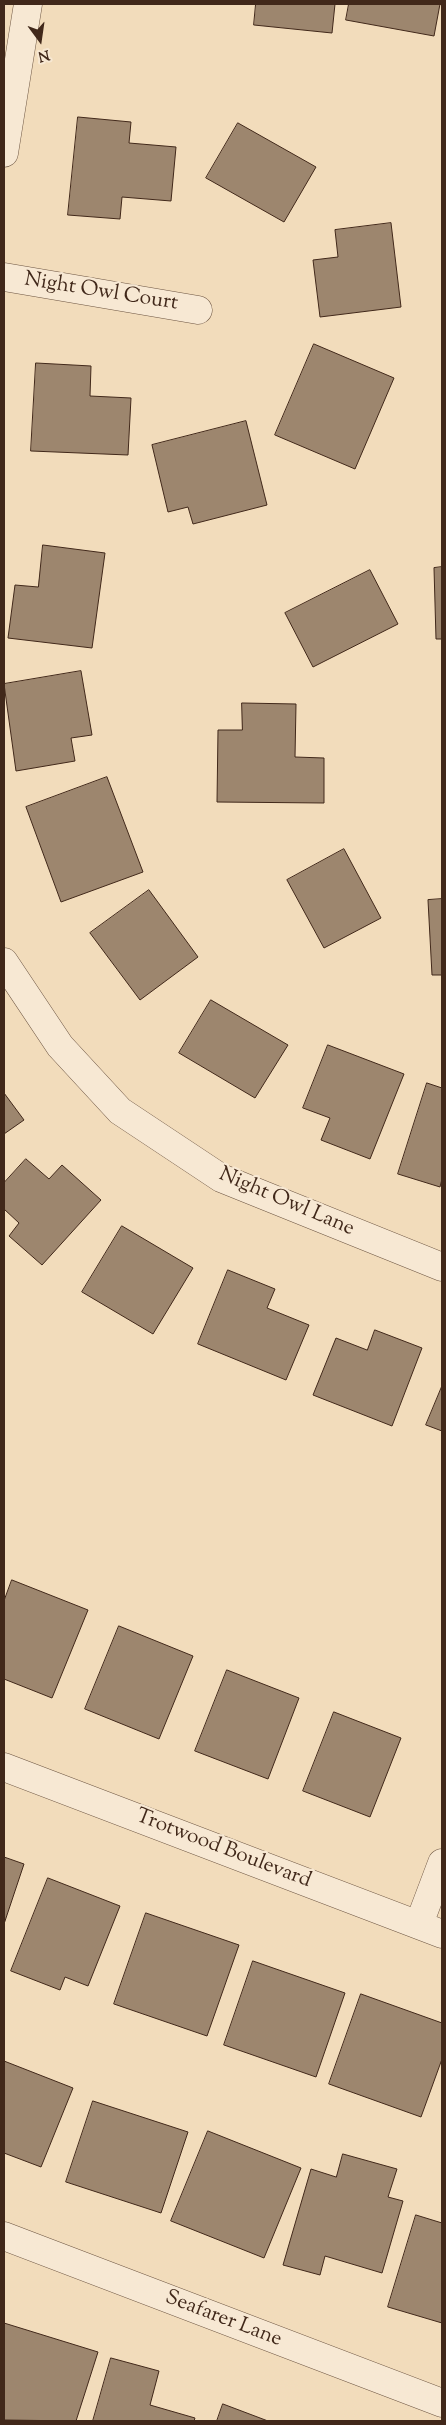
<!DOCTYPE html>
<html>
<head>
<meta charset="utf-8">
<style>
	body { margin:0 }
	#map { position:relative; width:446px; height:2425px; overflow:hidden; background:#f2dcbb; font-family:"Sorts Mill Goudy",serif }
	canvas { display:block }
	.frame { position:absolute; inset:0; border:5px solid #41281a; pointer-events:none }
	.north { position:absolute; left:15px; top:15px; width:50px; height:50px; -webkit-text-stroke:4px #f7e8d3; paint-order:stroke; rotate:166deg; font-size:14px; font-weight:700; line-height:20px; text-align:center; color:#41281a }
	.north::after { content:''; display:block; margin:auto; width:18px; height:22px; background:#41281a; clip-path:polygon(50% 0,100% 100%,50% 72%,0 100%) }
</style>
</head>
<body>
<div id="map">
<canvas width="446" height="2425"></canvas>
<div class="frame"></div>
<div class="north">N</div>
</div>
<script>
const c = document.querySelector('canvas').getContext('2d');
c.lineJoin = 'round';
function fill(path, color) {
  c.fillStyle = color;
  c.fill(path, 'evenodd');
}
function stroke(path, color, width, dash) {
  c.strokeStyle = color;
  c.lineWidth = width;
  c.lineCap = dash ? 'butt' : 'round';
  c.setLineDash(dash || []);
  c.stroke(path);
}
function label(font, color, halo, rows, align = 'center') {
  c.font = font + ' "Sorts Mill Goudy",serif';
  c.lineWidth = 4.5;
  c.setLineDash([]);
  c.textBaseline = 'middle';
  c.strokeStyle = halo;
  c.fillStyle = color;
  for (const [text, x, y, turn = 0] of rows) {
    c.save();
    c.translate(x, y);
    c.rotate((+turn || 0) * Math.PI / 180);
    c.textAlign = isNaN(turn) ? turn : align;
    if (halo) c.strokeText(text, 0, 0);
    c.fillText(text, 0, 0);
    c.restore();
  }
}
const building = new Path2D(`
	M 256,4 L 335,4 L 332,33 L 254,25 Z
	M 349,4 L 440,4 L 434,36 L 346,20 Z
	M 78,117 L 131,122 L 129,143 L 176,147 L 171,201 L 122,197 L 120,219 L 68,215 Z
	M 238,123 L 316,167 L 284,222 L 206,178 Z
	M 391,223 L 401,307 L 320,317 L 313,260 L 338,257 L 335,230 Z
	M 314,344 L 394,378 L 355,469 L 275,435 Z
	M 36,363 L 91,366 L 90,396 L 131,398 L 128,455 L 31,451 Z
	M 246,421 L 267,505 L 193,524 L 188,507 L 168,512 L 152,445 Z
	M 43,545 L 105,553 L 92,648 L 8,638 L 15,585 L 38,587 Z
	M 442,567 L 442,639 L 436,639 L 434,568 Z
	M 370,570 L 398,624 L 313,667 L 285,613 Z
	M 81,671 L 92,735 L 71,738 L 75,761 L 16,771 L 4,684 Z
	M 242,703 L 296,704 L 295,757 L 324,758 L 324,803 L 217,802 L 218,730 L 242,730 Z
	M 107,777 L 143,872 L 61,902 L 26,807 Z
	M 344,849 L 381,918 L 324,948 L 287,880 Z
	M 149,890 L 198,957 L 140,1000 L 90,933 Z
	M 442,899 L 442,975 L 432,975 L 428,900 Z
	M 211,1000 L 288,1045 L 255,1098 L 179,1053 Z
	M 328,1045 L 404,1074 L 370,1159 L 321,1140 L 330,1118 L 303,1108 Z
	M 427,1083 L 442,1088 L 442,1179 L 440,1187 L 398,1174 Z
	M 4,1093 L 24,1120 L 4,1134 Z
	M 26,1159 L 49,1179 L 62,1165 L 101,1200 L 42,1265 L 9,1236 L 19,1223 L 4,1209 L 4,1183 Z
	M 122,1226 L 193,1268 L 153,1334 L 82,1292 Z
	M 228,1270 L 275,1289 L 267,1308 L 309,1325 L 286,1380 L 198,1344 Z
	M 375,1330 L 422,1348 L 392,1426 L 313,1395 L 336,1338 L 367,1350 Z
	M 442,1386 L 442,1431 L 426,1425 Z
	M 12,1580 L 88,1610 L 52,1698 L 4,1679 L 4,1601 Z
	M 119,1626 L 193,1656 L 159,1739 L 85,1709 Z
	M 227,1670 L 299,1698 L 268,1779 L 195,1751 Z
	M 334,1712 L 401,1738 L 370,1817 L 303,1791 Z
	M 4,1857 L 24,1864 L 4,1924 Z
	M 48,1878 L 120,1906 L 88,1986 L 65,1977 L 60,1990 L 11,1971 Z
	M 146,1913 L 239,1945 L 207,2036 L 114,2004 Z
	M 253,1961 L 345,1993 L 316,2077 L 224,2045 Z
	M 361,1994 L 442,2023 L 442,2059 L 421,2117 L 329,2084 Z
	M 4,2061 L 73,2088 L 41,2167 L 4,2153 Z
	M 93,2101 L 188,2132 L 161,2213 L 66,2182 Z
	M 208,2131 L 301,2168 L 264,2258 L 171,2221 Z
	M 343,2154 L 397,2169 L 388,2197 L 403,2201 L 382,2273 L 325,2256 L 320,2275 L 283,2265 L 311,2169 L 336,2177 Z
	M 416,2215 L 442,2223 L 442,2323 L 388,2307 Z
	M 4,2323 L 98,2352 L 76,2421 L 4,2420 Z
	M 111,2358 L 159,2371 L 150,2405 L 195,2418 L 194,2421 L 93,2421 Z
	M 223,2404 L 268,2421 L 217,2421 Z`);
fill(building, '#9d866e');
stroke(building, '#41281a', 1);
const street = new Path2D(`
	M 4,153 L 28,4
	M 4,277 L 198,310
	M 4,962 L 60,1046 L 120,1111 L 221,1178 L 442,1267
	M 4,1767 L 442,1934
	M 419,1924 L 442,1863
	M 4,2236 L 442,2403`);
stroke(street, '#6d5542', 29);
stroke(street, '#f7e8d3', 28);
label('21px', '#41281a', '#f7e8d3', [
	["Night Owl Court",101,293,9],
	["Night Owl Lane",286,1203,23],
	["Trotwood Boulevard",223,1850,21],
	["Seafarer Lane",223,2320,21]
]);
</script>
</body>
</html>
